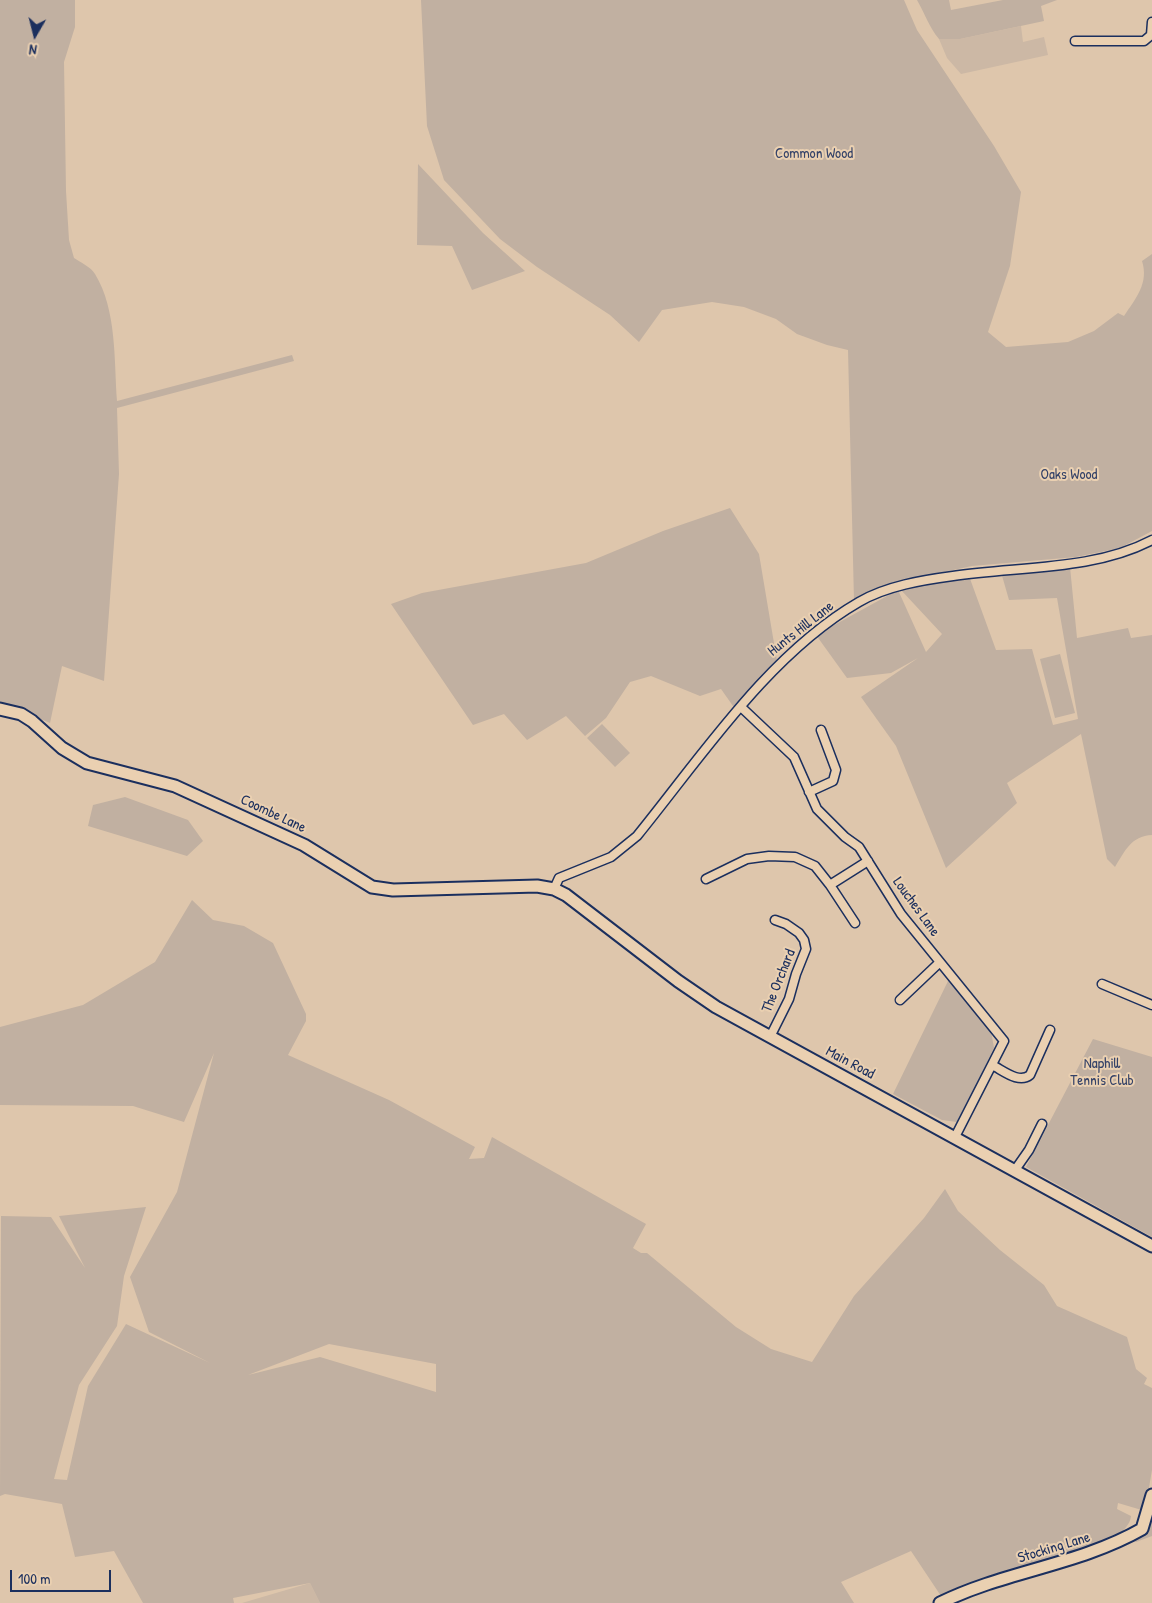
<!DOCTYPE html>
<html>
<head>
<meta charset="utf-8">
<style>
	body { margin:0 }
	#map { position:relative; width:1152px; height:1603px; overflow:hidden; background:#dec6ac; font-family:"Patrick Hand",sans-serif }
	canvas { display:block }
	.north { position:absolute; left:10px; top:10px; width:50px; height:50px; -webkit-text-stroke:4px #ead0b1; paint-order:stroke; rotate:188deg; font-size:14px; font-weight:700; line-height:20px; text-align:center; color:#1b2f5e }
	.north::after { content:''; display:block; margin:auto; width:18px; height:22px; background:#1b2f5e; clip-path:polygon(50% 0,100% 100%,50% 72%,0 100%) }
	.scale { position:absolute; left:10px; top:1570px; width:101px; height:22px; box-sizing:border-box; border:2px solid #1b2f5e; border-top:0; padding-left:6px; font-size:15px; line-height:18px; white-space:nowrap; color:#1b2f5e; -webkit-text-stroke:4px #ead0b1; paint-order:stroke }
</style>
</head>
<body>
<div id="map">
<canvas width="1152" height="1603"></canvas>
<div class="north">N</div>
<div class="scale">100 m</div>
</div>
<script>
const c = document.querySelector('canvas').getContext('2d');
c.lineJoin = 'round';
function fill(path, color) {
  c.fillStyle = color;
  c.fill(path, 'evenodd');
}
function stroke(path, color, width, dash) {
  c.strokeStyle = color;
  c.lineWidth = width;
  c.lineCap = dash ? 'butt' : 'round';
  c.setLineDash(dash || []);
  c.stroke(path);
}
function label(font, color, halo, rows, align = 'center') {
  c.font = font + ' "Patrick Hand",sans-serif';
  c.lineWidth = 4;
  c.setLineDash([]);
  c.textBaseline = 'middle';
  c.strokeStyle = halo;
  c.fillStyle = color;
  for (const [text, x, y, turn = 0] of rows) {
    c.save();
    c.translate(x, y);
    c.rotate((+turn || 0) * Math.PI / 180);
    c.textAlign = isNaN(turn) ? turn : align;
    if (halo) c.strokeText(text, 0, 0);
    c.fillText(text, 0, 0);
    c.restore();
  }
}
fill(new Path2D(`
	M 1021,26 L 1023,42 L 1044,37 L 1048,55 L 961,74 L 947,58 L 939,39 L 960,39 Z
	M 310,1583 L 320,1603 L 242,1603 Z`), '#ccb8a5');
fill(new Path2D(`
	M 0,0 L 75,0 L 75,27 L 64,62 L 66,191 L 69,240 L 74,258 C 80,262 91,267 95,274 C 117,310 114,360 117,401 L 292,355 L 294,361 L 117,408 L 119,474 L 104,681 L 62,666 L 50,723 L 0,702 Z
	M 421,0 L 904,0 L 917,30 L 994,146 L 1021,192 L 1010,266 L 988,332 L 1006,347 L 1068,342 L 1094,331 L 1118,313 L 1124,316 C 1136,298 1149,283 1142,261 L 1152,254 L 1152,531 L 1120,548 L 1076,557 L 972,566 L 911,579 L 854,601 L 848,350 L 827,345 L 797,334 L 776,319 L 744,307 L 712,302 L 662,310 L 639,342 L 610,315 L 537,267 L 500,239 L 444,180 L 427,126 Z
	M 917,0 L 949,0 L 951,10 L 1003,0 L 1057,0 L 1041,6 L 1044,21 L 960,39 L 939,39 C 929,27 925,14 917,0 Z
	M 418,164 L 483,233 L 525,271 L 472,290 L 452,246 L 417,245 Z
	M 730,508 L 759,554 L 777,661 L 737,707 L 733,706 L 721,689 L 700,696 L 651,676 L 630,682 L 606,718 L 585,736 L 566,716 L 527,740 L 504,714 L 473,725 L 391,604 L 422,593 L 586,563 L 663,531 Z
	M 1070,567 L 1077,638 L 1128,628 L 1131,638 L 1152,635 L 1152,835 C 1131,836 1125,851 1115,867 L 1107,859 L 1081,734 L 1007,783 L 1017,803 L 946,868 L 896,746 L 861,697 L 918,658 L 891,673 L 847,678 L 816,635 L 898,590 L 926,652 L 942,634 L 901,590 L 969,576 L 996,650 L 1032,649 L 1053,725 L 1078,719 L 1057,598 L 1009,600 L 1001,572 Z
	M 1060,654 L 1075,713 L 1055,718 L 1040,659 Z
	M 602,724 L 630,753 L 615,767 L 587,738 Z
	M 125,797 L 188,820 L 203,841 L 187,856 L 88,826 L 93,805 Z
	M 192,900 L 213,920 L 244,926 L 273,943 L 306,1014 L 306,1021 L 288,1055 L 389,1100 L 475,1147 L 469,1159 L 484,1158 L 492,1137 L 646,1224 L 633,1248 L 641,1253 L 647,1253 L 736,1327 L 771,1349 L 812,1362 L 854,1296 L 924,1218 L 945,1189 L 958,1211 L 1000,1250 L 1044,1285 L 1057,1306 L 1127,1337 L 1136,1369 L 1147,1378 L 1144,1384 L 1152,1388 L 1152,1470 L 1145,1511 L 1118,1503 L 1117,1509 L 1131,1516 C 1128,1550 1023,1566 995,1575 C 977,1581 959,1589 941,1596 L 911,1551 L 841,1582 L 854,1603 L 320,1603 L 310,1583 L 233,1598 L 234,1603 L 143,1603 L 114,1551 L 75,1557 L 62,1504 L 5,1494 L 0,1496 L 1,1216 L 51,1217 L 85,1268 L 59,1216 L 146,1207 L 124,1276 L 117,1326 L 79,1385 L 54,1479 L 67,1480 L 88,1386 L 126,1324 L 210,1363 L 149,1332 L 130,1277 L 177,1192 L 214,1053 L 184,1122 L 133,1106 L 0,1105 L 0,1027 L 83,1005 L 155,962 ZM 329,1344 L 436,1364 L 436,1392 L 320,1357 L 248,1375 Z
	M 949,979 L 991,1031 L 994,1048 L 957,1122 L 942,1120 L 893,1094 Z
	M 1093,1039 L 1152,1057 L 1152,1237 L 1026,1167 Z
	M 1152,1515 L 1152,1536 L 1136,1542 L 1131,1540 Z`), '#c1b0a1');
const street = new Path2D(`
	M 1075,41 L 1144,41 L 1151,35 L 1152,22
	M 741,707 L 794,757 L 817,809 L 845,837 L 859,847 L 901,914 L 1004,1041 L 955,1137
	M 809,792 L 833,781 L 836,770 L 821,730
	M 706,879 L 747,859 L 769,856 L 795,857 L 815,866 L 830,885 L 868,861
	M 830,885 L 855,923
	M 554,889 L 559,878 L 611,857 L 637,836 C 702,756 769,654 859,602 C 886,586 923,580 953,576 C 1018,566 1093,571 1152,540
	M 1102,984 L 1152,1005
	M 900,1000 L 940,962
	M 770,1037 L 789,999 L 796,974 L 806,949 L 804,940 L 799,933 L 786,924 L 775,920
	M 992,1065 C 1004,1071 1019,1084 1030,1075 L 1050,1030
	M 1015,1170 L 1029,1150 L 1042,1124`);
const secondary = new Path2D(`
	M 0,709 L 21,714 L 32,721 L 62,748 L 87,763 L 175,786 L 304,845 L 372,887 L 393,890 L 537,886 L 554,889 L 566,895 L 678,981 L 716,1007 L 1152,1246
	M 940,1603 C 1005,1571 1079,1565 1142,1529 L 1152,1495`);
stroke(street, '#1b2f5e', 11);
stroke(secondary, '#1b2f5e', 15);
stroke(street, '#ead0b1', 8);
stroke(secondary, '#ead0b1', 11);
label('15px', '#344268', '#ead0b1', [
	["Common Wood",814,154],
	["Oaks Wood",1069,475],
	["Naphill",1102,1064],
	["Tennis Club",1102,1081]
]);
label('15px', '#1b2f5e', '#ead0b1', [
	["Hunts Hill Lane",801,629,-38],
	["Coombe Lane",273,814,25],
	["Louches Lane",916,907,54],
	["The Orchard",779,981,-68],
	["Main Road",850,1063,28],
	["Stocking Lane",1054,1548,-17]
]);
</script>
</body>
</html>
